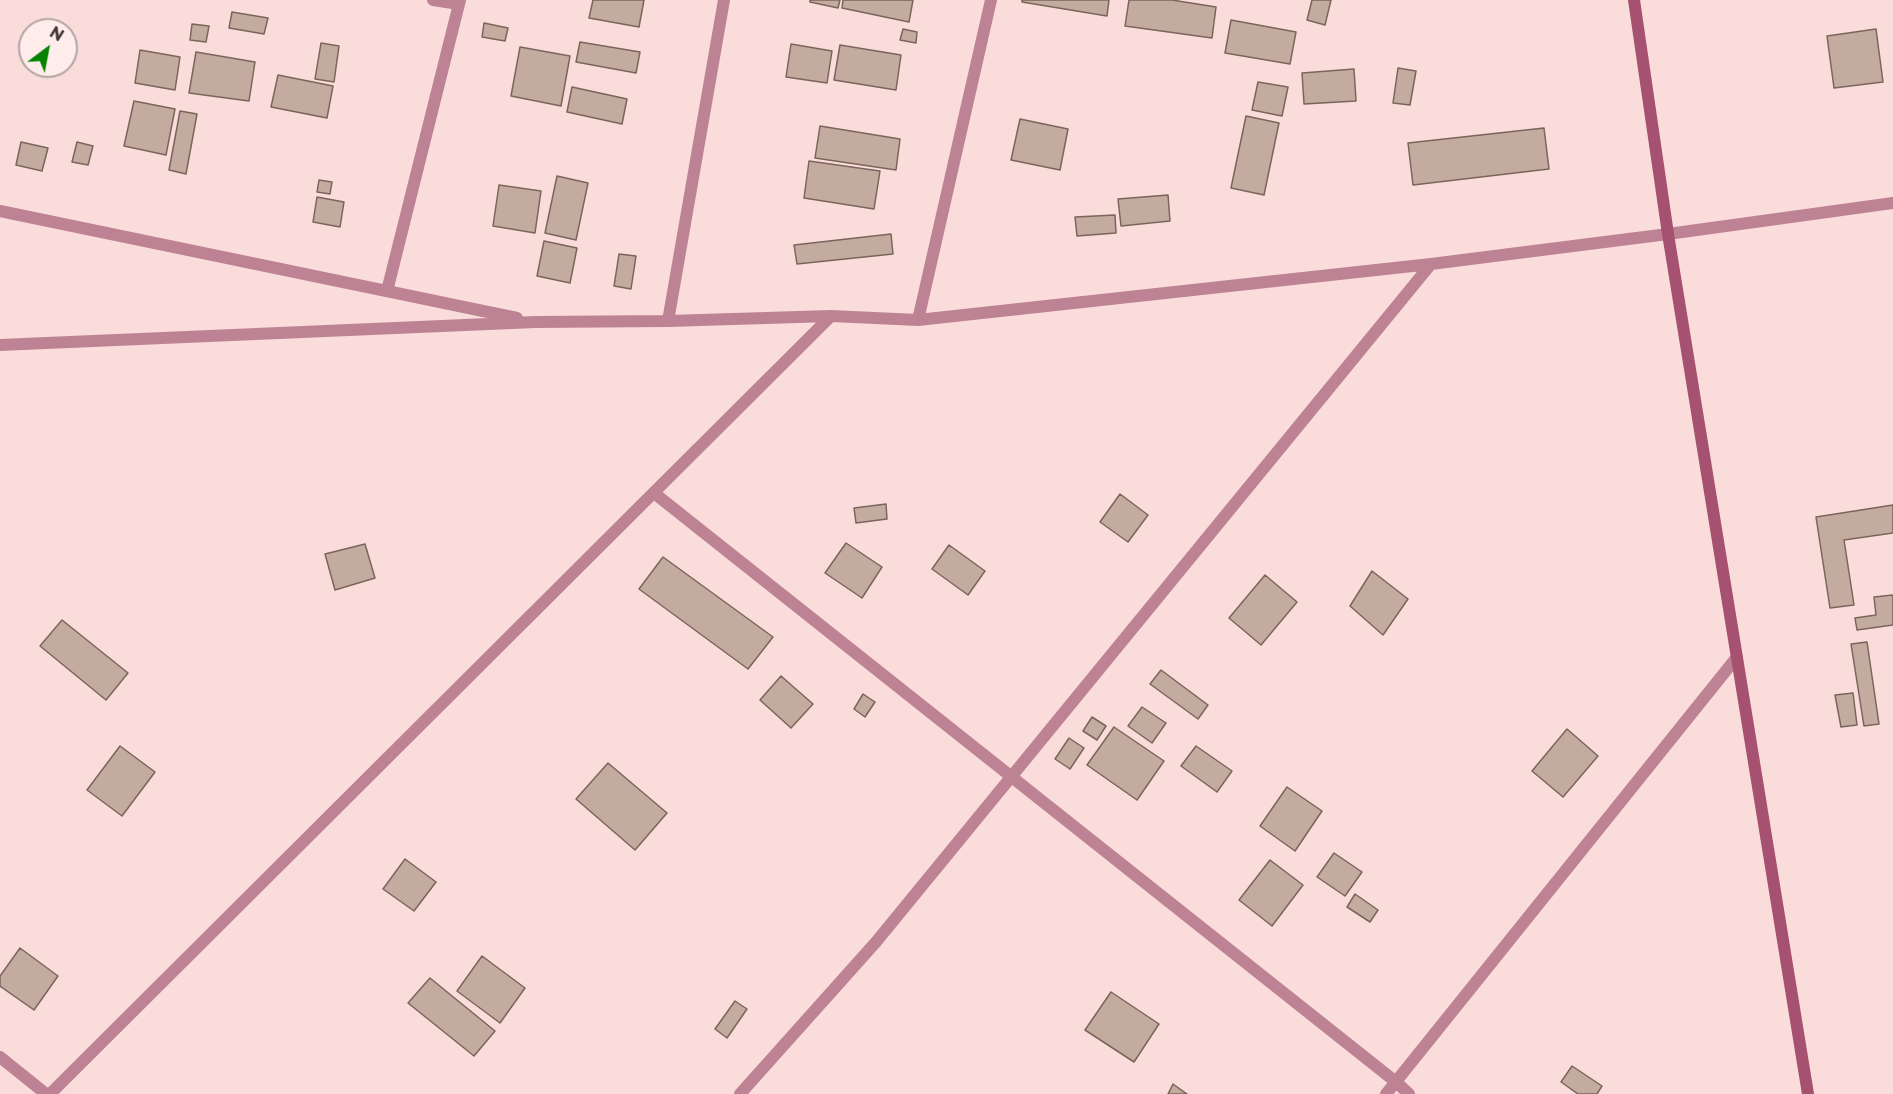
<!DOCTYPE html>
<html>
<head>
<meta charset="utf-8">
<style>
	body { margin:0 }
	#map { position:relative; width:1893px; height:1094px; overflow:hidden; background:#fadddb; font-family:Montserrat,sans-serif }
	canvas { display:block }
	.north { position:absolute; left:18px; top:18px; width:60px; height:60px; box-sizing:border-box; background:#ffedec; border:2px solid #b4a4a4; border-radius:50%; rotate:32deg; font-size:16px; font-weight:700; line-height:24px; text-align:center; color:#433737 }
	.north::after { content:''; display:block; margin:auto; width:21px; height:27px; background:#058300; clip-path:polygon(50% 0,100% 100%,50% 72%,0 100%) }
</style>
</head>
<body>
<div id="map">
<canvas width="1893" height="1094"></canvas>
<div class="north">N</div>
</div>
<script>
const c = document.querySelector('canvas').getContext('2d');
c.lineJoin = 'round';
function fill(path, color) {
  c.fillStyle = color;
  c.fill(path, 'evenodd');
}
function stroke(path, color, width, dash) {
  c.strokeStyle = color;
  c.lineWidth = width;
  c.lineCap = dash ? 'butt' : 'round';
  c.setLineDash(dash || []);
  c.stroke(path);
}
const building = new Path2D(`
	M 593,0 L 644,0 L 639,27 L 589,18 Z
	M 810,0 L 840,0 L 838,8 L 810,2 Z
	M 843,0 L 913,0 L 909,22 L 842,8 Z
	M 1022,0 L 1109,0 L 1107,16 L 1022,2 Z
	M 1129,0 L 1172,0 L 1216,7 L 1212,38 L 1125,26 Z
	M 1312,0 L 1331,0 L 1325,25 L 1307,20 Z
	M 232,12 L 268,18 L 264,34 L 229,28 Z
	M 1231,20 L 1296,32 L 1290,64 L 1225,53 Z
	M 484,23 L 508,28 L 505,41 L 482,37 Z
	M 192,24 L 209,26 L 206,42 L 190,40 Z
	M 903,29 L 917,32 L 916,43 L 900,40 Z
	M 1876,29 L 1883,82 L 1834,88 L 1827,36 Z
	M 580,42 L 640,52 L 636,73 L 576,62 Z
	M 321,43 L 339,46 L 334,82 L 315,79 Z
	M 791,44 L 832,51 L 827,83 L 786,77 Z
	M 840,45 L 901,55 L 896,90 L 834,80 Z
	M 520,47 L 570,56 L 561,106 L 511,96 Z
	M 140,50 L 180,57 L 175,90 L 135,83 Z
	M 196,52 L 255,62 L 249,101 L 189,93 Z
	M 1398,68 L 1416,71 L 1410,105 L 1393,103 Z
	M 1354,69 L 1356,101 L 1304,104 L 1302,73 Z
	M 278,75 L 333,86 L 327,118 L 271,107 Z
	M 1258,82 L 1288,87 L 1282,116 L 1252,110 Z
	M 572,87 L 627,99 L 622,124 L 567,112 Z
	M 134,101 L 175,109 L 166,155 L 124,146 Z
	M 180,111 L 197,114 L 186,174 L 169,170 Z
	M 1246,116 L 1279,123 L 1264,195 L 1231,188 Z
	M 1020,119 L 1068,129 L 1060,170 L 1011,160 Z
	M 820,126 L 900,139 L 896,170 L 815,158 Z
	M 1544,128 L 1549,169 L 1413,185 L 1408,143 Z
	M 21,142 L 48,148 L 42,171 L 16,165 Z
	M 77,142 L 93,146 L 88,165 L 72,162 Z
	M 809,161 L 880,171 L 874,209 L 804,198 Z
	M 557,176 L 588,183 L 576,240 L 545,233 Z
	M 319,180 L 332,182 L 330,194 L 317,192 Z
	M 499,185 L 541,191 L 535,233 L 493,226 Z
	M 1168,195 L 1170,221 L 1121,226 L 1118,199 Z
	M 317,197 L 344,202 L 340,227 L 313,222 Z
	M 1115,215 L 1116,233 L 1077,236 L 1075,217 Z
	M 891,234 L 893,254 L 797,264 L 794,245 Z
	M 544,241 L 577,248 L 570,283 L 537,276 Z
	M 619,254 L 636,256 L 631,289 L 614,286 Z
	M 1120,494 L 1148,515 L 1128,542 L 1100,522 Z
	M 886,504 L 887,519 L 856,523 L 854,508 Z
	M 1893,505 L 1893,533 L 1844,540 L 1854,605 L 1830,608 L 1816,517 Z
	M 846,543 L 882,567 L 862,598 L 825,573 Z
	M 365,544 L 375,578 L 335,590 L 325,554 Z
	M 949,545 L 985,571 L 968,595 L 932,569 Z
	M 663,557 L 773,637 L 748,669 L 639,589 Z
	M 1372,571 L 1408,599 L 1383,635 L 1350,606 Z
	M 1265,575 L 1297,602 L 1261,645 L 1229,618 Z
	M 1893,595 L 1893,625 L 1857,630 L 1855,618 L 1876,615 L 1874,597 Z
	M 62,620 L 128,673 L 106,700 L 40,646 Z
	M 1867,642 L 1879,724 L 1864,726 L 1851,644 Z
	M 1161,670 L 1208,705 L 1198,719 L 1150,684 Z
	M 781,676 L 813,704 L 791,728 L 760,700 Z
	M 1853,693 L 1857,725 L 1841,727 L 1835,695 Z
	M 863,694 L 875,702 L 865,717 L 854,709 Z
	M 1142,707 L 1166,723 L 1152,743 L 1128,726 Z
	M 1092,717 L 1106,726 L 1097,740 L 1083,731 Z
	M 1114,727 L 1164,761 L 1137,800 L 1087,765 Z
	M 1567,729 L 1598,756 L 1563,797 L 1532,771 Z
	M 1069,738 L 1084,748 L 1070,769 L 1055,759 Z
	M 120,746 L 155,772 L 122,816 L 87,790 Z
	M 1196,746 L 1232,771 L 1217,792 L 1181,766 Z
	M 608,763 L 667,813 L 635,850 L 576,799 Z
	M 1287,787 L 1322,811 L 1295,851 L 1260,826 Z
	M 1334,853 L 1362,872 L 1345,896 L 1317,877 Z
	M 405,859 L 436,882 L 414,911 L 383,889 Z
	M 1270,860 L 1303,885 L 1272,926 L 1239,900 Z
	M 1355,894 L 1378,910 L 1370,922 L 1347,907 Z
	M 20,948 L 58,976 L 34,1010 L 0,986 L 0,976 Z
	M 482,956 L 525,988 L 500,1023 L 457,991 Z
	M 430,978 L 495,1031 L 474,1056 L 408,1003 Z
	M 1111,992 L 1159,1024 L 1134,1062 L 1085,1030 Z
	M 735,1001 L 747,1009 L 727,1038 L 715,1029 Z
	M 1572,1066 L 1602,1086 L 1597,1094 L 1578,1094 L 1561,1082 Z
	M 1173,1084 L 1187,1094 L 1168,1094 Z`);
fill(building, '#c3ab9f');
stroke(building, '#7b655b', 1.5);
stroke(new Path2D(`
	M 433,0 L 459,4
	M 0,211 L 517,318
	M 387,291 L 460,0
	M 918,320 L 991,0
	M 668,321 L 724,0
	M 0,345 L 535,322 L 668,321 L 831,316 L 918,320 L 1431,264 L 1668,234 L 1893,203
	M 654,493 L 1396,1082 L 1409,1094
	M 0,1057 L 46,1094
	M 50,1094 L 831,316
	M 740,1094 L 876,942 L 1431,264
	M 1386,1094 L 1737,657`), '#be8295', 12);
stroke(new Path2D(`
	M 1634,0 L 1668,234 L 1808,1094`), '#a6516f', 12);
</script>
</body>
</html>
